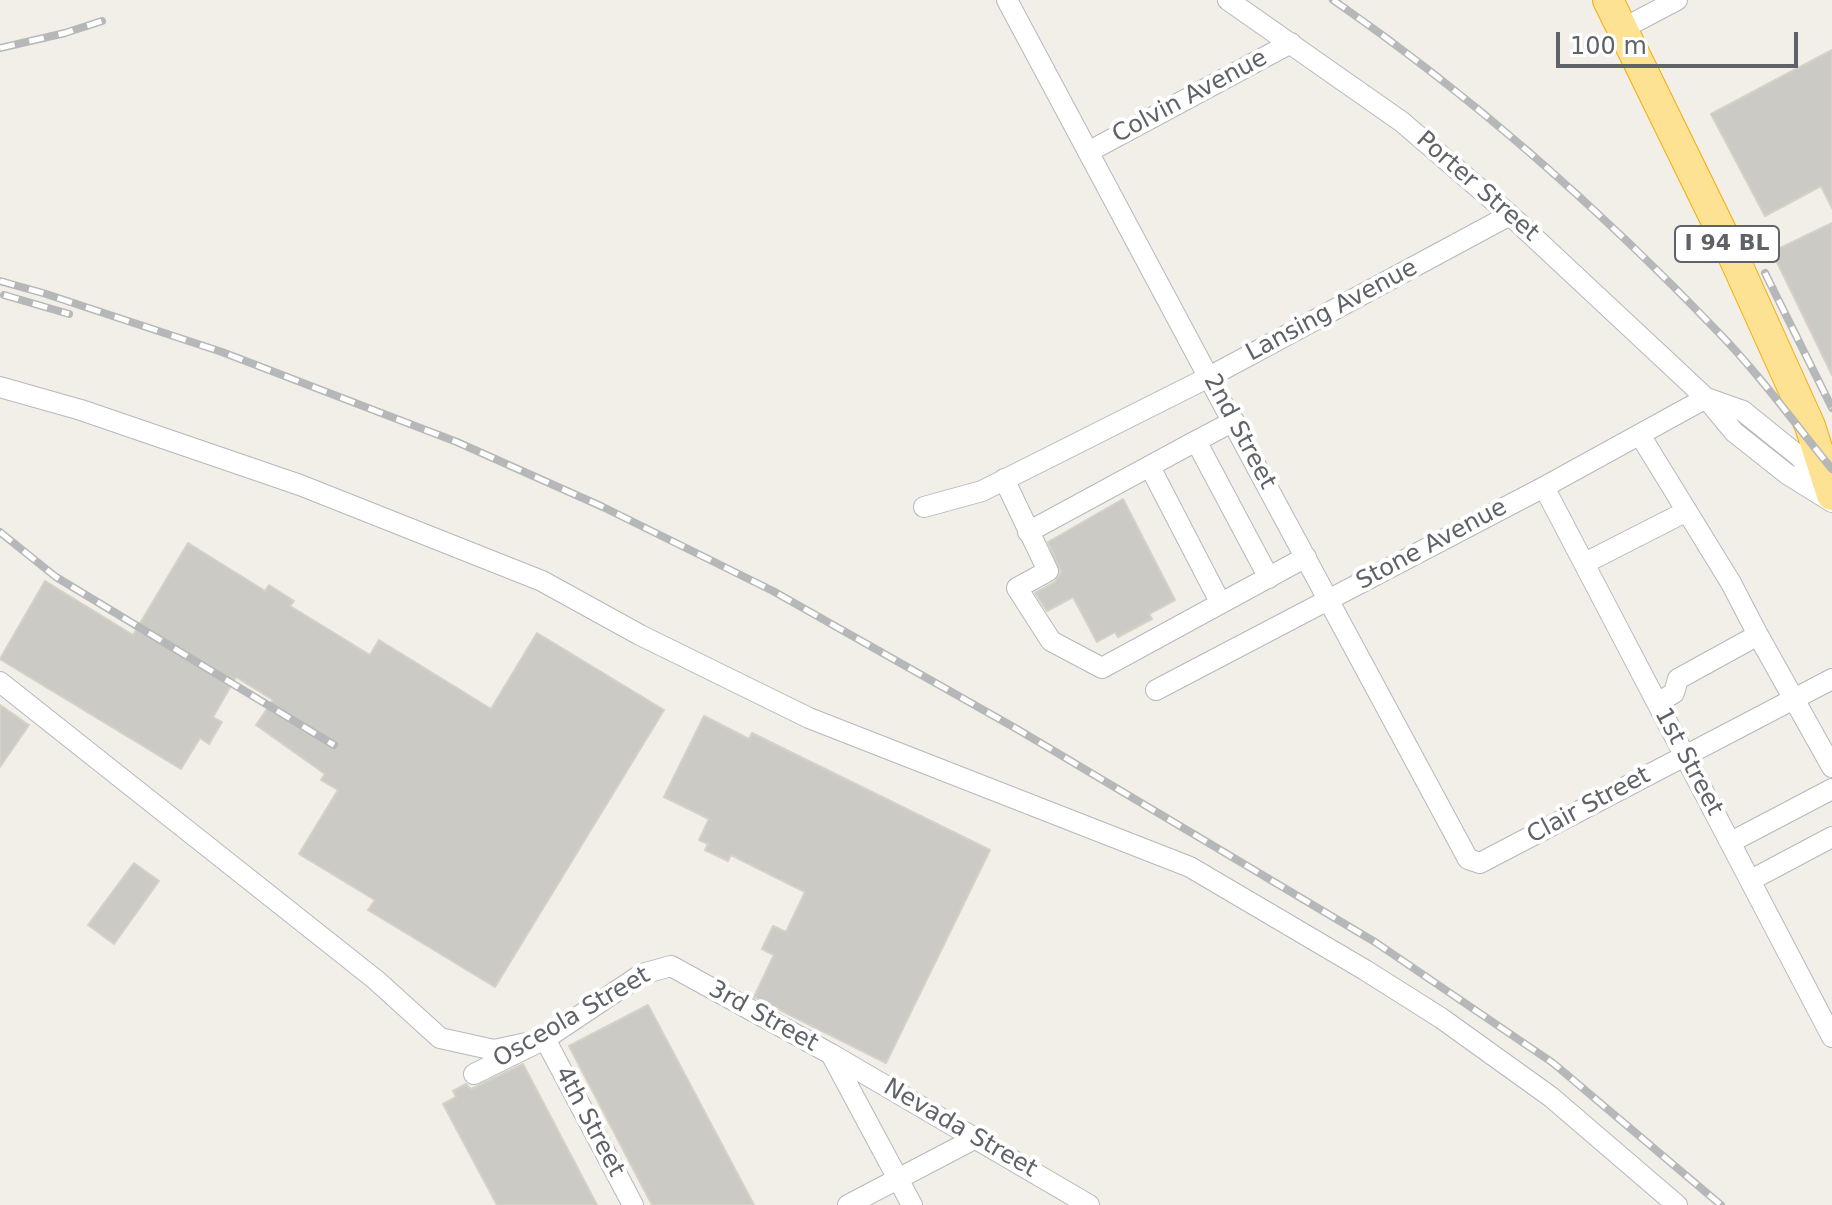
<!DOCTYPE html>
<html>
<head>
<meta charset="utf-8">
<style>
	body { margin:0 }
	#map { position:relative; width:1832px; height:1205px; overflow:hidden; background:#f1efe8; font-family:"DejaVu Sans",sans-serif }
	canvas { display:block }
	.scale { position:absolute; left:1556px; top:32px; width:242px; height:36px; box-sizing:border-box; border:4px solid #5f6368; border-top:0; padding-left:10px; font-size:24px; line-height:28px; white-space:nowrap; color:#5f6368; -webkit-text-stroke:6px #fff; paint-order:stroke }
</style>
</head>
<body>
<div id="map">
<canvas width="1832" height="1205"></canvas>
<div class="scale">100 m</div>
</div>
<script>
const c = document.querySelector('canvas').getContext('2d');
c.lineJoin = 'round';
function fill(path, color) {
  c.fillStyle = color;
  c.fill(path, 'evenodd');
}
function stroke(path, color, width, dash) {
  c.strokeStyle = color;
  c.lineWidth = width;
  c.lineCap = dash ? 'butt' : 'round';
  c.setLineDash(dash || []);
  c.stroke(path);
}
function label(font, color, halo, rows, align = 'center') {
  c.font = font + ' "DejaVu Sans",sans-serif';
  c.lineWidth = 8;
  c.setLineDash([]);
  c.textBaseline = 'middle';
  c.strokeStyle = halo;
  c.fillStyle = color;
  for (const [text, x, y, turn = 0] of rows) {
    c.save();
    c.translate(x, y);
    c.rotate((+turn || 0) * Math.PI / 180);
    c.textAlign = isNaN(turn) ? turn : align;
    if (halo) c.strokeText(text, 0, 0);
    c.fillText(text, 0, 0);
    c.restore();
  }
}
const building = new Path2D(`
	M 1832,50 L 1832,208 L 1821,186 L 1765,216 L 1711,114 Z
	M 1832,223 L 1832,375 L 1772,252 Z
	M 1123,499 L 1175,600 L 1149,614 L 1152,619 L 1118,637 L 1115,632 L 1097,642 L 1073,597 L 1047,611 L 1035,593 L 1055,582 L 1061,572 L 1048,542 Z
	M 188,543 L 265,591 L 269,585 L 294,601 L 290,606 L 370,655 L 379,640 L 491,709 L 537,633 L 664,710 L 495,987 L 368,910 L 375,900 L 299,854 L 338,790 L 321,780 L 325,774 L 256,725 L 273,700 L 236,677 L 213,717 L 222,722 L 209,744 L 200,738 L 181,769 L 0,659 L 45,581 L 133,635 Z
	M 0,705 L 29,725 L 0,767 Z
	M 704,716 L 749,739 L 752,733 L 990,850 L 886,1063 L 754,997 L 774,955 L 762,949 L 773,926 L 786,932 L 805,892 L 731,855 L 728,861 L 705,850 L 708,844 L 699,840 L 709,819 L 664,797 Z
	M 134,863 L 159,881 L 114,944 L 88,925 Z
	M 648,1005 L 754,1205 L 652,1205 L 569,1046 Z
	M 523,1064 L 597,1205 L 497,1205 L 443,1104 L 456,1097 L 453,1091 L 466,1084 L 471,1089 Z`);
fill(building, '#cccac5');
stroke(building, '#d6d1c6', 2);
const minor = new Path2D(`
	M 1007,0 C 1161,286 1312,574 1468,859 L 1480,863 L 1832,679
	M 1228,0 L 1402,122 L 1510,215 L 1706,398 L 1734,432 L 1787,474 L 1832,502
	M 1622,29 L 1677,0
	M 1088,152 L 1291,43
	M 0,387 L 81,410 L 300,485 L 542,581 L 640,635 L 809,718 L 1190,867 L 1365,970 L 1441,1018 L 1551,1097 L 1677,1205
	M 1706,398 L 1743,411 L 1749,416 L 1800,457 L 1824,489
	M 1640,435 L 1731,583 L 1758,635
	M 1196,441 L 1234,421
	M 1150,467 L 1220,602
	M 1004,479 L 1048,571 L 1017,588 L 1051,641 L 1102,668 L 1306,557
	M 1544,487 L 1832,1037
	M 924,507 L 982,491 L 1209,377 L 1510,215
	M 1028,532 L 1196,441 L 1269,578
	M 1585,563 L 1687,511
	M 0,682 L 376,980 L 440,1038 L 494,1050 L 545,1039 L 633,1205
	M 1156,690 L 1544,487 L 1706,398
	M 1657,703 L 1674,693 L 1678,679 L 1758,635 L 1832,767
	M 1731,842 L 1832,789
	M 1751,880 L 1832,837
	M 831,1054 L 1089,1205
	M 474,1074 L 545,1039 L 642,974 L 671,966 L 831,1054 L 912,1205
	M 848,1205 L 976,1138`);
const highway = new Path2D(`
	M 1608,0 L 1730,249 L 1810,426 L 1832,495`);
stroke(minor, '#b5b8bc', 22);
stroke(highway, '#f9ab00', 32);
stroke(minor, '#fff', 20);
stroke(highway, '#fde293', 30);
const rail = new Path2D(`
	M 1333,0 C 1472,96 1602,211 1719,333 C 1760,375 1795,424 1832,469
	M 0,48 L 65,33 L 102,21
	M 1765,273 L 1832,408
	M 0,281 L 43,293 L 222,352 L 457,442 L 603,507 L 773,591 L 1017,729 L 1375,942 L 1553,1063 L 1721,1205
	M 4,295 L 69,314
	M 0,532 L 56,577 L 334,745`);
stroke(rail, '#b6b7b8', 8);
stroke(rail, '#fff', 5, [15]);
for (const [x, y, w] of [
	[1727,244,104]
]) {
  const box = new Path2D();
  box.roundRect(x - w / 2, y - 18, w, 36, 6);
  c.fillStyle = '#fff';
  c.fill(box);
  stroke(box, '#5f6368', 2);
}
label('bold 22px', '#5f6368', null, [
	["I 94 BL",1727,244]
]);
label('24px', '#5f6368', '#fff', [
	["Colvin Avenue",1190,97,-28],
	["Porter Street",1477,187,41],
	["Lansing Avenue",1332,311,-28],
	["2nd Street",1239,432,62],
	["Stone Avenue",1432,545,-28],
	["1st Street",1688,762,62],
	["Clair Street",1589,806,-28],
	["3rd Street",763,1017,29],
	["Osceola Street",572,1018,-30],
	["4th Street",589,1122,62],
	["Nevada Street",960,1129,30]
]);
</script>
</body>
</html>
